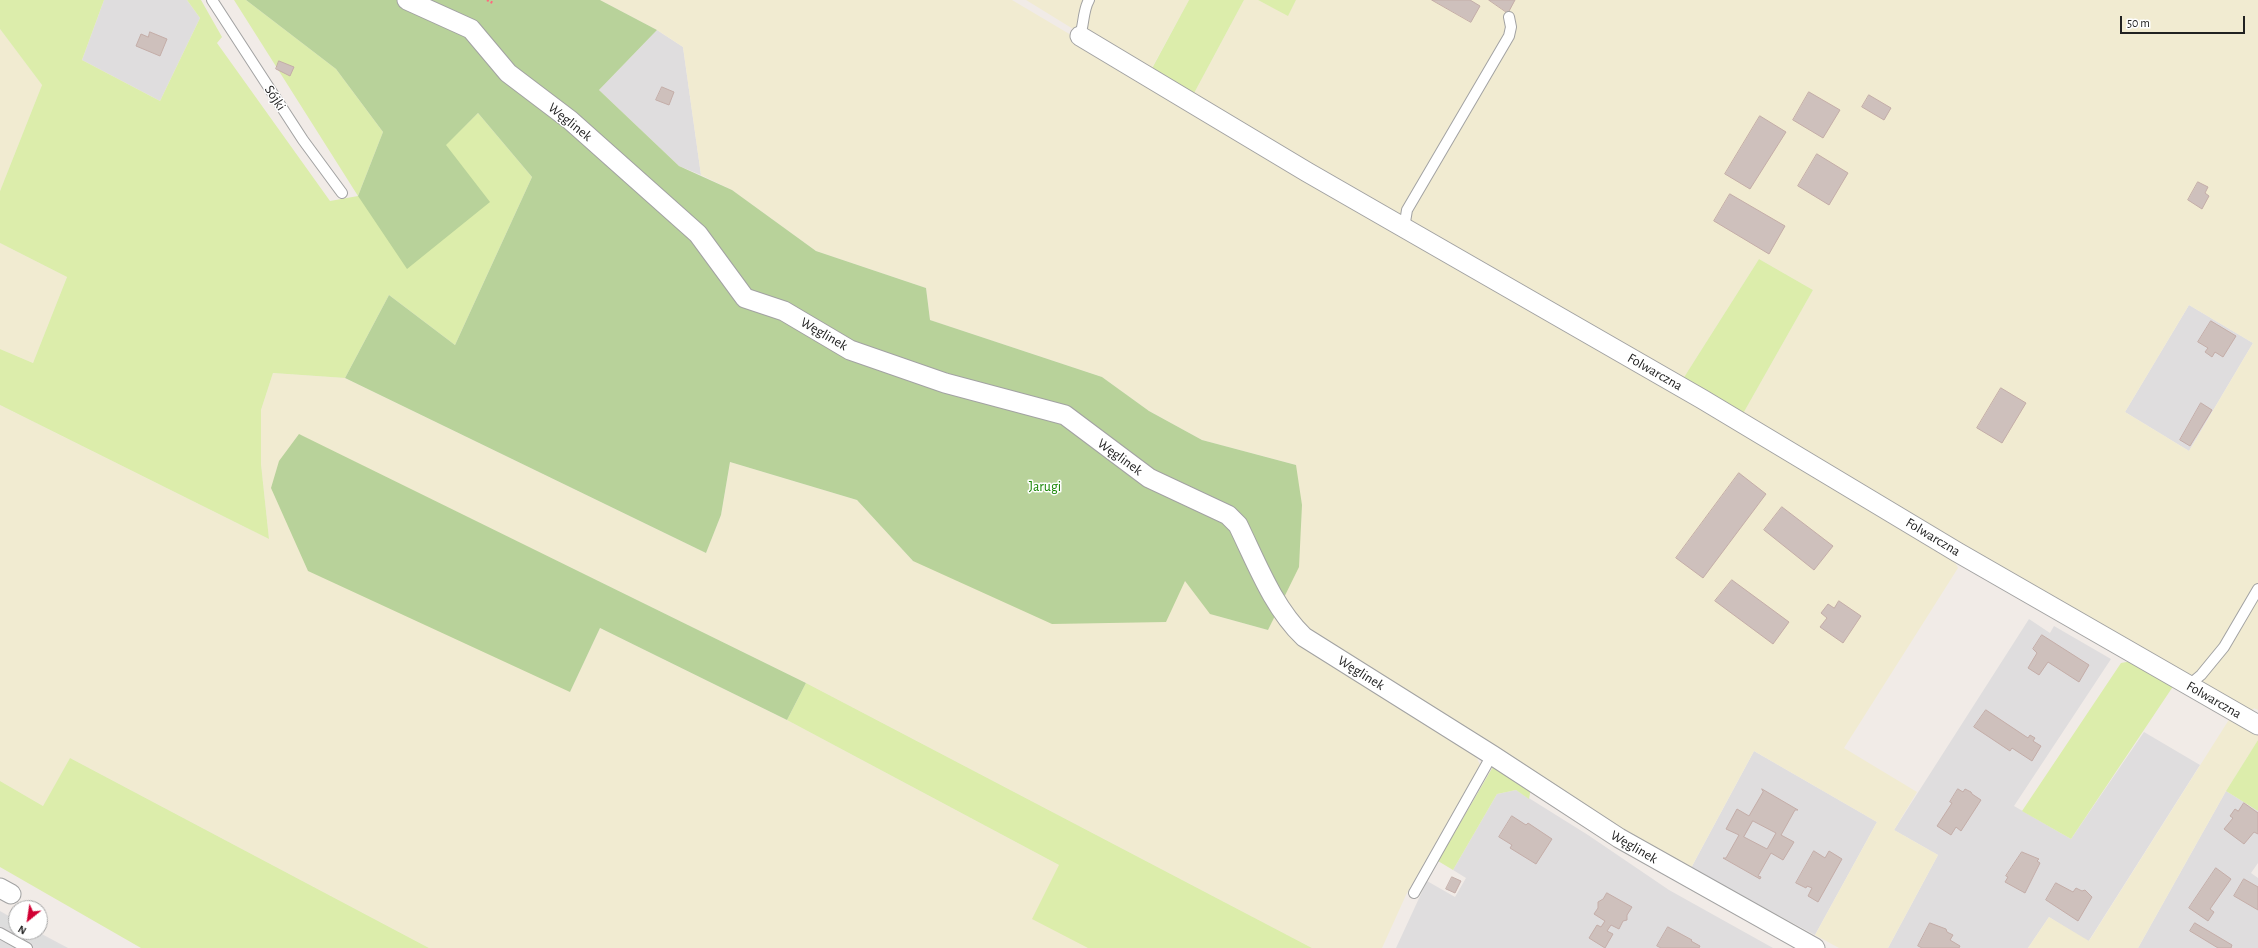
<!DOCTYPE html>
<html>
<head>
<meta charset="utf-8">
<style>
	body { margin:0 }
	#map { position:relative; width:2258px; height:948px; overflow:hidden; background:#f1ebe7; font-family:"Alegreya Sans",sans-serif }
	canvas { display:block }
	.north { position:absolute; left:8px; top:900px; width:40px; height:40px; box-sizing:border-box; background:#fff; border:1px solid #a6a6a6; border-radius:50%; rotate:210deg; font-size:11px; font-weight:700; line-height:16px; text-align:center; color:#212121 }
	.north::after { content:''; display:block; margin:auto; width:14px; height:18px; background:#d10033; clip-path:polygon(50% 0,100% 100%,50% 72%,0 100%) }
	.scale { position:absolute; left:2120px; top:16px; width:125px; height:18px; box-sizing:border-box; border:2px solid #212121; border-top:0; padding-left:5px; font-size:12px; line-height:14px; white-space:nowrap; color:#212121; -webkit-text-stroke:3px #fff; paint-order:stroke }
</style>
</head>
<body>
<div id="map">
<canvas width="2258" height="948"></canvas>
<div class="north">N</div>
<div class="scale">50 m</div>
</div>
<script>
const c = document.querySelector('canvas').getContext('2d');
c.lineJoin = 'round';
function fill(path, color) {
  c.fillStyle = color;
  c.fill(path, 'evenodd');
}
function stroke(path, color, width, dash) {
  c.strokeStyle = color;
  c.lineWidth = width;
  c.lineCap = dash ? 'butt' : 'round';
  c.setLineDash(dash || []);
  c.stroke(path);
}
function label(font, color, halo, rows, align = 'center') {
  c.font = font + ' "Alegreya Sans",sans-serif';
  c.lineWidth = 3;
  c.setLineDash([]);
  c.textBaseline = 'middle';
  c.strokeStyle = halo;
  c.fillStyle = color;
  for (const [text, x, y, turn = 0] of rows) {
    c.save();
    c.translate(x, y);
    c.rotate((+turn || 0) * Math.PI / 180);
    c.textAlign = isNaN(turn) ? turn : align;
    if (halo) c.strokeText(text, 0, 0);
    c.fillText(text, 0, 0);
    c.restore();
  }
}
fill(new Path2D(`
	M 104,0 L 187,0 L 200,18 L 160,101 L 82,60 Z
	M 657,30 L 683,47 L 701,175 L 679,166 L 599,90 Z
	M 2189,305 L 2253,343 L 2189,451 L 2125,412 Z
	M 2029,619 L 2050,633 L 2054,626 L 2111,659 L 2014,806 L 2071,839 L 2144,732 L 2200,765 L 2088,942 L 2049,917 L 2028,948 L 1888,948 L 1938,855 L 1894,830 Z
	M 1754,751 L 1877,822 L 1815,935 L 1691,868 Z
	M 1516,790 L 1588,835 L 1669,890 L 1773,948 L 1396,948 L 1427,881 L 1455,897 L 1466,878 L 1453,870 L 1497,794 Z
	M 2226,791 L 2258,811 L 2258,863 L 2251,873 L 2258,878 L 2258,948 L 2138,948 Z
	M 0,911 L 16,920 L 16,932 L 38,932 L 68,948 L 0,948 Z`), '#dfddde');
fill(new Path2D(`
	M 600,0 L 1012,0 L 1953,558 L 1958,568 L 1844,748 L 1917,792 L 1894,830 L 1938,855 L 1888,948 L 1839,948 L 1815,935 L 1877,822 L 1754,751 L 1691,868 L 1686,869 L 1312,638 L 1280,603 L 1296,465 L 1202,440 L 1149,411 L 1102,377 L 930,320 L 926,288 L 816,251 L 732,190 L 701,175 L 683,47 L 657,30 Z
	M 1026,0 L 1189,0 L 1148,75 Z
	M 1244,0 L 1258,0 L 1288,15 L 1296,0 L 2258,0 L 2258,710 L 2254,708 L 2250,715 L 1740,419 L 1813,290 L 1759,259 L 1681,382 L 1192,97 ZM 2189,305 L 2253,343 L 2189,451 L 2125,412 Z
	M 0,29 L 42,85 L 0,191 Z
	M 0,243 L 67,277 L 33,363 L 0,349 Z
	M 273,373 L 345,378 L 706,553 L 721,515 L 730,462 L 857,500 L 913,561 L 1185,581 L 1214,615 L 1268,630 L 1276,611 L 1475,754 L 1480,765 L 1406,895 L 1382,948 L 1312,948 L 806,683 L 300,435 L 570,692 L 600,628 L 787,720 L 1059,865 L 1089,948 L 429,948 L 70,758 L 43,806 L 0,781 L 0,405 L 269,539 L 261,464 L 261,410 Z
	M 2230,718 L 2258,735 L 2258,740 L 2226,791 L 2138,948 L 2028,948 L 2049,917 L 2089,941 Z`), '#f1ebd1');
fill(new Path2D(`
	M 0,0 L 104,0 L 82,60 L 160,101 L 200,18 L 187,0 L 201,0 L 222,37 L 217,43 L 330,201 L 358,196 L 234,0 L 246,0 L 336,69 L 383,132 L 358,196 L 445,145 L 478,113 L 532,177 L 455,345 L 389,295 L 345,378 L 273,373 L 261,410 L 261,464 L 269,539 L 0,405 L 0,349 L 33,363 L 67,277 L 0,243 L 0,191 L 42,85 L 0,29 Z
	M 1189,0 L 1244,0 L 1192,97 L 1149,74 Z
	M 1258,0 L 1296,0 L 1288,16 Z
	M 1759,259 L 1813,290 L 1740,419 L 1681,382 Z
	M 2132,661 L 2174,685 L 2071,839 L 2022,811 L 2121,663 Z
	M 806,683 L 1312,948 L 1088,948 L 1032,919 L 1059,865 L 787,720 Z
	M 2258,740 L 2258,811 L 2226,791 Z
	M 70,758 L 429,948 L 141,948 L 0,867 L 0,781 L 43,806 Z
	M 1494,765 L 1531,788 L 1529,799 L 1516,790 L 1497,794 L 1453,870 L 1438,861 Z`), '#dcedab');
fill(new Path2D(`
	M 246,0 L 600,0 L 657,30 L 599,90 L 679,166 L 732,190 L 816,251 L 926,288 L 930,320 L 1102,377 L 1149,411 L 1202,440 L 1296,465 L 1302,505 L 1299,567 L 1268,630 L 1210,614 L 1185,581 L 1166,622 L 1052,624 L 913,561 L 857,500 L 730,462 L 721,515 L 706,553 L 345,378 L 389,295 L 455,345 L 532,177 L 478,113 L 446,145 L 490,202 L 407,269 L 358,196 L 383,132 L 336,69 Z
	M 299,434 L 806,683 L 787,720 L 600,628 L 570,692 L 308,571 L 271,488 L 279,461 Z`), '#b8d29a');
fill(new Path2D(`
	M 0,912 L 16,921 L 16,932 L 36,932 L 62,947 L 62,948 L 42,948 L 0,925 Z`), '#ddd');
const building = new Path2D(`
	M 1432,0 L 1470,0 L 1480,6 L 1471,22 Z
	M 1489,0 L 1515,0 L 1508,13 Z
	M 150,32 L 167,39 L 160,56 L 136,46 L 141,34 L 148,37 Z
	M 279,61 L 294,67 L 290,76 L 276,69 Z
	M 662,87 L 674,92 L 669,105 L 656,100 Z
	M 1809,92 L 1840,110 L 1823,138 L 1793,120 Z
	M 1869,95 L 1891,108 L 1884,120 L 1862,107 Z
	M 1760,116 L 1786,132 L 1750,189 L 1725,174 Z
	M 1817,154 L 1848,173 L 1829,205 L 1798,186 Z
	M 2198,182 L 2208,187 L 2205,193 L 2209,196 L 2202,209 L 2188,200 Z
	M 1730,194 L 1785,226 L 1769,254 L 1714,221 Z
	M 2211,321 L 2236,336 L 2223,357 L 2215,352 L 2212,357 L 2205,352 L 2208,348 L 2198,342 Z
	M 2001,388 L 2026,403 L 2002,443 L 1977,428 Z
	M 2201,403 L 2212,410 L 2190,446 L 2180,440 Z
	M 1739,473 L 1766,494 L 1703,578 L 1676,558 Z
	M 1782,507 L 1833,546 L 1814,570 L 1764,530 Z
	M 1732,580 L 1789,622 L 1773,644 L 1715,601 Z
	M 1839,601 L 1861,616 L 1843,643 L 1820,627 L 1827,618 L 1821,613 L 1828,604 L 1834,608 Z
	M 2042,635 L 2089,665 L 2079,682 L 2048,662 L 2039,675 L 2028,668 L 2037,653 L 2033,649 Z
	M 1986,710 L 2028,738 L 2030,735 L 2035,738 L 2033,741 L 2041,746 L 2032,761 L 2012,748 L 2010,751 L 1974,727 Z
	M 1762,789 L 1798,810 L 1795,810 L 1781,835 L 1794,842 L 1783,860 L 1771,853 L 1758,876 L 1761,877 L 1760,879 L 1723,858 L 1726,858 L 1739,835 L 1726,829 L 1737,809 L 1749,816 L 1763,792 ZM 1753,821 L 1776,833 L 1767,849 L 1744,837 Z
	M 1958,789 L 1963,792 L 1965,789 L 1971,792 L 1972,794 L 1981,800 L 1961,831 L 1956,827 L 1951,835 L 1937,826 L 1952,803 L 1950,802 Z
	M 2244,803 L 2258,813 L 2258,834 L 2254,832 L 2244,844 L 2224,829 L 2233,818 L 2230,816 L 2235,809 L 2238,811 Z
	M 1512,816 L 1526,825 L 1528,823 L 1552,839 L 1536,864 L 1510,848 L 1512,845 L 1499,837 Z
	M 1814,851 L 1825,858 L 1829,851 L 1842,859 L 1818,902 L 1808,896 L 1812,888 L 1807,886 L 1806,888 L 1796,883 Z
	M 2022,852 L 2039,859 L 2037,861 L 2040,863 L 2025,893 L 2005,882 L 2008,877 L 2006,876 Z
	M 2216,868 L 2231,879 L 2210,909 L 2214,912 L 2208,921 L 2189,908 Z
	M 1452,877 L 1461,881 L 1455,893 L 1446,889 Z
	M 2244,879 L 2258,887 L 2258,910 L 2234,896 Z
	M 2056,883 L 2073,892 L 2076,888 L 2082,891 L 2085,890 L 2092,897 L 2078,921 L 2046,900 Z
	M 1607,893 L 1632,907 L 1627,915 L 1627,920 L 1623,921 L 1619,929 L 1611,925 L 1607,931 L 1613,934 L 1605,948 L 1589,938 L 1597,925 L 1601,927 L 1605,921 L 1594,914 L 1598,908 L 1598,902 L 1603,899 Z
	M 1930,923 L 1946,929 L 1947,932 L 1953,935 L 1950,940 L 1960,946 L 1959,948 L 1922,948 L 1918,946 Z
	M 2195,923 L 2232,945 L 2231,948 L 2218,948 L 2190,931 Z
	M 1668,927 L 1692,940 L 1691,941 L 1700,946 L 1699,948 L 1661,948 L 1657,946 Z`);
fill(building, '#cec0bc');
stroke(building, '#c4ada8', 1);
const lane = new Path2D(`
	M 212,0 L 303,140 L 342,193
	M 1080,36 C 1084,24 1083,10 1089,0
	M 1404,228 L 1407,210 L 1509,36 L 1511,27 L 1509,17
	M 2189,685 L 2201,675 L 2224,647 L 2258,589
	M 1414,893 L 1492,755
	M 0,933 L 27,948`);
const street = new Path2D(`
	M 407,0 L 471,29 L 508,73 L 570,120 L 698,234 L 745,298 L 784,311 L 850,350 L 945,383 L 1065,415 L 1149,478 L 1228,515 L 1238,525 C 1257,564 1273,607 1304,637 L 1492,755 L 1619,838 L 1815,948
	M 1080,36 L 1307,172 L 1702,399 L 1957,552 L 2258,725
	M 0,888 L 11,894`);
stroke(lane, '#a2a2a2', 12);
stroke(street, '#a2a2a2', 21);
stroke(new Path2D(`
	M 487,0 L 493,3`), '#ff6a7f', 2.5, [2, 2]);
stroke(lane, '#fff', 10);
stroke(street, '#fff', 19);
label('14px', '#212121', '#fff', [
	["Sójki",275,98,57],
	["Węglinek",570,122,39],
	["Węglinek",824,334,30],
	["Folwarczna",1655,372,30],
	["Węglinek",1120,457,36],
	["Folwarczna",1933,537,31],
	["Węglinek",1361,673,32],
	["Folwarczna",2214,700,30],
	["Węglinek",1634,847,30]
]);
label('14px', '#1b8706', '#fff', [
	["Jarugi",1045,487]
]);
</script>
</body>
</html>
